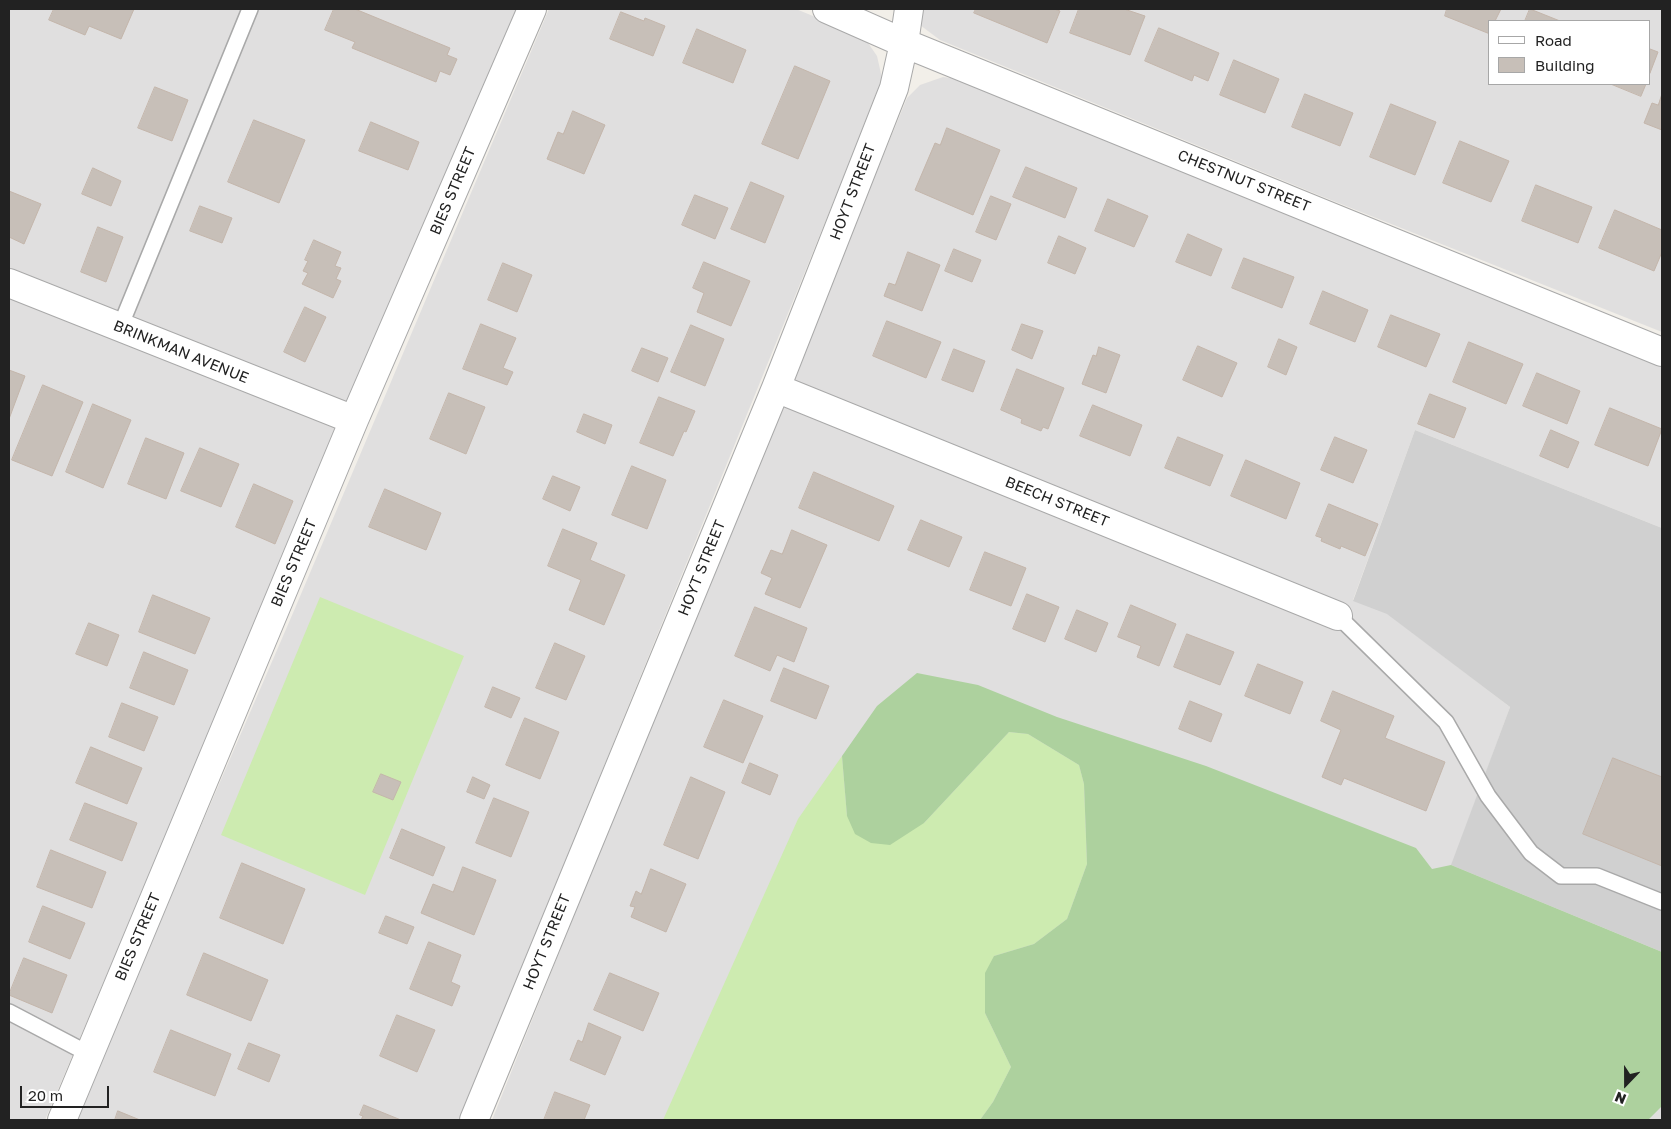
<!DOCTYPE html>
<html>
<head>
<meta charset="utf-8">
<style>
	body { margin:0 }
	#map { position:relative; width:1671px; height:1129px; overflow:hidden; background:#f2efe9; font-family:"Golos Text",sans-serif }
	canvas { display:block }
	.frame { position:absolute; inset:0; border:10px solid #222; pointer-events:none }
	.legend { position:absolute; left:1488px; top:20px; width:162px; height:65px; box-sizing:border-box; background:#fff; border:1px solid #a7a7a7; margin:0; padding:6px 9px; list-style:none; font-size:15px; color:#222 }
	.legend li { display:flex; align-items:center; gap:10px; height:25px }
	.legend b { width:25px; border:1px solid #a7a7a7 }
	.north { position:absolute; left:1601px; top:1059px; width:50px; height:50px; -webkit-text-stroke:4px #fff; paint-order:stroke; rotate:202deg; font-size:14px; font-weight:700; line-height:20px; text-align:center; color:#222 }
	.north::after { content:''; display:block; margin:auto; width:18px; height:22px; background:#222; clip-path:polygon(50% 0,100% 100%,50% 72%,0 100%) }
	.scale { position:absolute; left:20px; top:1086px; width:89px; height:22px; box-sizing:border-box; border:2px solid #222; border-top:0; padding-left:6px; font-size:15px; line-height:18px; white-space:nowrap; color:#222; -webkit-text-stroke:4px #fff; paint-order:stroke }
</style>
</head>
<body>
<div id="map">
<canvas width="1671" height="1129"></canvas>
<div class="frame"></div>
<ul class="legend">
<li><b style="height:6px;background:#fff"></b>Road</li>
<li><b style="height:14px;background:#c7bfb8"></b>Building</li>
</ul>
<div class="north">N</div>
<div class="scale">20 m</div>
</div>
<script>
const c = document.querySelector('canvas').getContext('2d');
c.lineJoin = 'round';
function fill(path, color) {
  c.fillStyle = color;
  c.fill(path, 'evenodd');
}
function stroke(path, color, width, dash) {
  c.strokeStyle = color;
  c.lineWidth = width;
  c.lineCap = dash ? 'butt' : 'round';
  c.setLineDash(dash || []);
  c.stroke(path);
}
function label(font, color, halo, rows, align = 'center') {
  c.font = font + ' "Golos Text",sans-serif';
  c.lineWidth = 4;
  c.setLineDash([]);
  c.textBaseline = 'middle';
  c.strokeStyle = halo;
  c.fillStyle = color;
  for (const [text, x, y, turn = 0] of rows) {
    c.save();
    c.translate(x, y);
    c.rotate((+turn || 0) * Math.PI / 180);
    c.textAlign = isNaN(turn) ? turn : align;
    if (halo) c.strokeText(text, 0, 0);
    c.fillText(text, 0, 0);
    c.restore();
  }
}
fill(new Path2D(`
	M 9,9 L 518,9 L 45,1120 L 9,1120 Z
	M 549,9 L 796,9 L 864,37 L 877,56 L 882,78 L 852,156 L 460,1120 L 74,1120 L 293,613 Z
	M 918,9 L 1662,9 L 1662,332 L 1321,196 L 940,40 L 920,25 ZM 1490,21 L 1650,21 L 1650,84 L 1490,84 Z
	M 943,77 L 967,80 L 1662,365 L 1662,528 L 1415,430 L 1353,600 L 1387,613 L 1510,707 L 1452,865 L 1662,952 L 1662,1120 L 492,1120 L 700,601 L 907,98 L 920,85 Z`), '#e0dfdf');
fill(new Path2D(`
	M 1415,430 L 1662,528 L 1662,952 L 1451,865 L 1510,707 L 1387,614 L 1353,601 Z`), '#d0d0d0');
fill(new Path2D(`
	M 320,597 L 464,656 L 365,895 L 221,835 Z
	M 1009,732 L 1028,734 L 1079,765 L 1084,784 L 1087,864 L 1067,919 L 1034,944 L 994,956 L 985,1013 L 1011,1067 L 993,1102 L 980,1120 L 663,1120 L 798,819 L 842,756 L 847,816 L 924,823 Z`), '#cdebb0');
fill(new Path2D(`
	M 917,673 L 978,685 L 1057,717 L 1206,766 L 1416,848 L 1432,869 L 1451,865 L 1662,952 L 1662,1106 L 1648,1120 L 980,1120 L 993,1102 L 1011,1067 L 985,1013 L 985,973 L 994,956 L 1034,944 L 1067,919 L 1087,864 L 1084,784 L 1079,765 L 1028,734 L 1009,732 L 924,823 L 890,845 L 871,843 L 855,834 L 847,816 L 842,756 L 877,706 Z`), '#add19e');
const building = new Path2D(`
	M 54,9 L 134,9 L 121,39 L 89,26 L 85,35 L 49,20 Z
	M 334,9 L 355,9 L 450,48 L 447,55 L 457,59 L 450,75 L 440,71 L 436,82 L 352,48 L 355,42 L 325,30 Z
	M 976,9 L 1054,9 L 1060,11 L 1047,43 L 974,13 Z
	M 1079,9 L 1124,9 L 1145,16 L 1130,55 L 1070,33 Z
	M 1447,9 L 1501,9 L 1495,21 L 1490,21 L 1490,34 L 1445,16 Z
	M 1530,9 L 1560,21 L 1525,21 Z
	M 621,12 L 644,21 L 645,18 L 665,26 L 653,56 L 610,39 Z
	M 1159,28 L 1219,53 L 1208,81 L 1194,75 L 1192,81 L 1145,61 Z
	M 697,29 L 746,50 L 733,83 L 683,63 Z
	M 1650,49 L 1658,52 L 1650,73 Z
	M 1234,60 L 1279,79 L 1265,113 L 1220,95 Z
	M 795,66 L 830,81 L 798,159 L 762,144 Z
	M 1611,84 L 1646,84 L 1641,96 Z
	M 155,87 L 188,100 L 172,141 L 138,128 Z
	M 1305,94 L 1353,113 L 1340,146 L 1292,127 Z
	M 1662,94 L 1662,130 L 1644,123 L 1652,103 L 1658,105 Z
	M 1391,104 L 1436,122 L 1415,175 L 1370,157 Z
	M 573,111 L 605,125 L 584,174 L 547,159 L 558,132 L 563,134 Z
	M 254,120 L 305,140 L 279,203 L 228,182 Z
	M 371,122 L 419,142 L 408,170 L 359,151 Z
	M 947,128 L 1000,150 L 973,215 L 915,190 L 935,143 L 940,145 Z
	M 1460,141 L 1509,161 L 1491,202 L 1443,183 Z
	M 1026,167 L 1077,188 L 1065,218 L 1013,197 Z
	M 93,168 L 121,181 L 111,206 L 82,194 Z
	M 751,182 L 784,196 L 765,243 L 731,229 Z
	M 1536,185 L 1592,207 L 1578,243 L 1522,221 Z
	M 9,191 L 41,204 L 24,244 L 9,237 Z
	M 695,195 L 728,208 L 715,239 L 682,225 Z
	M 991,196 L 1011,204 L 996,240 L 976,232 Z
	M 1108,199 L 1148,216 L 1134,247 L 1095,231 Z
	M 200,206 L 232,218 L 222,243 L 190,231 Z
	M 1615,210 L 1662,230 L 1662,252 L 1654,271 L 1599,248 Z
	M 98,227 L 123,237 L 106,282 L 81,272 Z
	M 1188,234 L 1222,249 L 1211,276 L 1176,262 Z
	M 1059,236 L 1086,248 L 1075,274 L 1048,263 Z
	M 314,240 L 341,252 L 335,266 L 341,268 L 336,279 L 341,281 L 333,298 L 302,284 L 308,273 L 303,271 L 308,261 L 305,260 Z
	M 954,249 L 981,260 L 972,282 L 945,271 Z
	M 908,252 L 940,265 L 922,311 L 884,296 L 889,283 L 895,285 Z
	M 1244,258 L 1294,277 L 1282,308 L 1232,288 Z
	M 704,262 L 750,281 L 731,326 L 697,312 L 704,293 L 693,288 Z
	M 503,263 L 532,275 L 517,312 L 488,300 Z
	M 1323,291 L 1368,310 L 1355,342 L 1310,324 Z
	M 305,307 L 326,317 L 305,362 L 284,352 Z
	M 1391,315 L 1440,334 L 1426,367 L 1378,347 Z
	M 887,321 L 941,342 L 926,378 L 873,356 Z
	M 481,324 L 516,338 L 503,368 L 513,372 L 507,385 L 463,369 Z
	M 1022,324 L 1043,331 L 1032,359 L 1012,350 Z
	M 691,325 L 724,339 L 705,386 L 671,372 Z
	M 1279,339 L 1297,347 L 1286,375 L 1268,367 Z
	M 1469,342 L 1523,364 L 1506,404 L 1453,382 Z
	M 1198,346 L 1237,363 L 1222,397 L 1183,380 Z
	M 1099,347 L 1120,355 L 1106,393 L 1082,384 L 1093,355 L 1096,356 Z
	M 642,348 L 668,358 L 658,382 L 632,371 Z
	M 954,349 L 985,361 L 973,392 L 942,380 Z
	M 1017,369 L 1064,388 L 1048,429 L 1043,427 L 1041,431 L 1021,423 L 1022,419 L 1001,410 Z
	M 9,370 L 25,376 L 9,419 Z
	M 1537,373 L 1580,391 L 1567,424 L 1523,406 Z
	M 43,385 L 83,402 L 52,476 L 12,460 Z
	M 449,393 L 485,407 L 466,454 L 430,439 Z
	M 1430,394 L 1466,408 L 1454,438 L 1418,424 Z
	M 659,397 L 695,411 L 686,432 L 684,431 L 673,456 L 640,443 Z
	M 93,404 L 131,420 L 103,488 L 66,472 Z
	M 1093,405 L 1142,425 L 1130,456 L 1080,436 Z
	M 1610,408 L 1662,429 L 1648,466 L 1595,445 Z
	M 584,414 L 612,425 L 605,444 L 577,432 Z
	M 1551,430 L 1579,442 L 1568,468 L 1540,456 Z
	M 1178,437 L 1223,455 L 1210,486 L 1165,468 Z
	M 1335,437 L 1367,450 L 1353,483 L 1321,470 Z
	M 146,438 L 184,453 L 166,499 L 128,484 Z
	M 200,448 L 239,464 L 221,507 L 181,491 Z
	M 1246,460 L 1300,483 L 1286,519 L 1231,496 Z
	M 632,466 L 666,480 L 647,529 L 612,515 Z
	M 814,472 L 894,506 L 879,541 L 799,508 Z
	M 553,476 L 580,487 L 570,511 L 543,499 Z
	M 254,484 L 293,501 L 275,544 L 236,527 Z
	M 385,489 L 441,513 L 426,550 L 369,527 Z
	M 1329,504 L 1378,524 L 1365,556 L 1341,546 L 1340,549 L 1321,541 L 1322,538 L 1316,536 Z
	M 921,520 L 962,537 L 949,567 L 908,550 Z
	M 563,529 L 597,543 L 590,560 L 625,575 L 604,625 L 569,610 L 581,580 L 548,566 Z
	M 792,530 L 827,545 L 800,608 L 765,594 L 772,578 L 761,573 L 771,550 L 782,554 Z
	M 985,552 L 1026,568 L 1011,606 L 970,590 Z
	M 1027,594 L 1059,607 L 1045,642 L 1013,629 Z
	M 153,595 L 210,618 L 195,654 L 139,632 Z
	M 1131,605 L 1176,624 L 1159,666 L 1137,657 L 1141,646 L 1118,637 Z
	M 755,607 L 807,628 L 794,662 L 777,655 L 770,671 L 735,656 Z
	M 1077,610 L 1108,623 L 1096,652 L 1065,639 Z
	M 89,623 L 119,635 L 107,666 L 76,654 Z
	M 1187,634 L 1234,652 L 1220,685 L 1174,667 Z
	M 555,643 L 585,656 L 566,700 L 536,688 Z
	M 144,652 L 188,670 L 174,705 L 130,688 Z
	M 1258,664 L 1303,682 L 1290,714 L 1245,696 Z
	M 784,668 L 829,686 L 816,719 L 771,701 Z
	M 493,687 L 520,698 L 511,718 L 485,707 Z
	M 1333,691 L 1394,716 L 1385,738 L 1445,762 L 1426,811 L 1344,778 L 1341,785 L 1322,777 L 1341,730 L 1321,721 Z
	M 724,700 L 763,716 L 743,763 L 704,747 Z
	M 1190,701 L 1222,714 L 1211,742 L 1179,729 Z
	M 122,703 L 158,717 L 144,751 L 109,737 Z
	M 525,718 L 559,732 L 540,779 L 506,765 Z
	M 91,747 L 142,768 L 127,804 L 76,783 Z
	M 1613,758 L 1662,777 L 1662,866 L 1583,834 Z
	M 750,763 L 778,775 L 770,795 L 742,783 Z
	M 381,774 L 401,782 L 393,800 L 373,792 Z
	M 473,777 L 490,785 L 484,799 L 467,792 Z
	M 691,777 L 725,792 L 698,859 L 664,845 Z
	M 494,798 L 529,812 L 511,857 L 476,843 Z
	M 85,803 L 137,823 L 122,861 L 70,840 Z
	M 402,829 L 445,847 L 433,876 L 390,858 Z
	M 51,850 L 106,872 L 92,908 L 37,887 Z
	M 242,863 L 305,889 L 283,944 L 220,918 Z
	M 463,867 L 496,880 L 474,935 L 421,913 L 433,884 L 453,892 Z
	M 651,869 L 686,884 L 666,932 L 631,917 L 635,907 L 630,906 L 636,891 L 641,894 Z
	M 43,906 L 85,923 L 70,959 L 29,942 Z
	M 386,916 L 414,927 L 407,944 L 379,933 Z
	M 429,942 L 461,955 L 451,982 L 460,986 L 452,1006 L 410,989 Z
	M 204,953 L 268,980 L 251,1021 L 187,995 Z
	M 24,958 L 67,975 L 52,1013 L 9,995 Z
	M 610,973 L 659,993 L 643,1031 L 594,1010 Z
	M 397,1015 L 435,1030 L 417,1072 L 380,1056 Z
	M 589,1023 L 621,1037 L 605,1075 L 570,1060 L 578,1040 L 582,1042 Z
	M 171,1030 L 231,1054 L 215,1096 L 154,1072 Z
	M 249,1043 L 280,1055 L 269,1082 L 238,1069 Z
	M 555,1092 L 590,1105 L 584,1120 L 544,1120 Z
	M 364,1105 L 401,1120 L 361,1120 L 363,1116 L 360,1115 Z
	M 118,1111 L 140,1120 L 115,1120 Z`);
fill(building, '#c7bfb8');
stroke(building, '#c4b6ab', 1);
const lane = new Path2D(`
	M 120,327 L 250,9
	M 1338,616 L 1446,722 L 1488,796 L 1531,853 L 1561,876 L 1597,876 L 1662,902
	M 9,1012 L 89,1054`);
const street = new Path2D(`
	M 827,9 L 904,43 L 1662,352
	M 9,283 L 354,420
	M 776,388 L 1338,616
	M 62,1120 L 354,420 L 532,9
	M 474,1120 L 776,388 L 894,88 L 904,43 L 909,9`);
stroke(lane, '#a9a9a9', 18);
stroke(street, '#a9a9a9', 30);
stroke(lane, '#fff', 15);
stroke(street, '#fff', 28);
label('15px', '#222', '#fff', [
	["CHESTNUT STREET",1244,181,22],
	["BIES STREET",453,191,-67],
	["HOYT STREET",853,192,-69],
	["BRINKMAN AVENUE",181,352,22],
	["BEECH STREET",1057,502,22],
	["BIES STREET",294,563,-67],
	["HOYT STREET",702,568,-68],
	["BIES STREET",138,937,-67],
	["HOYT STREET",547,942,-68]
]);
</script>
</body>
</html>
